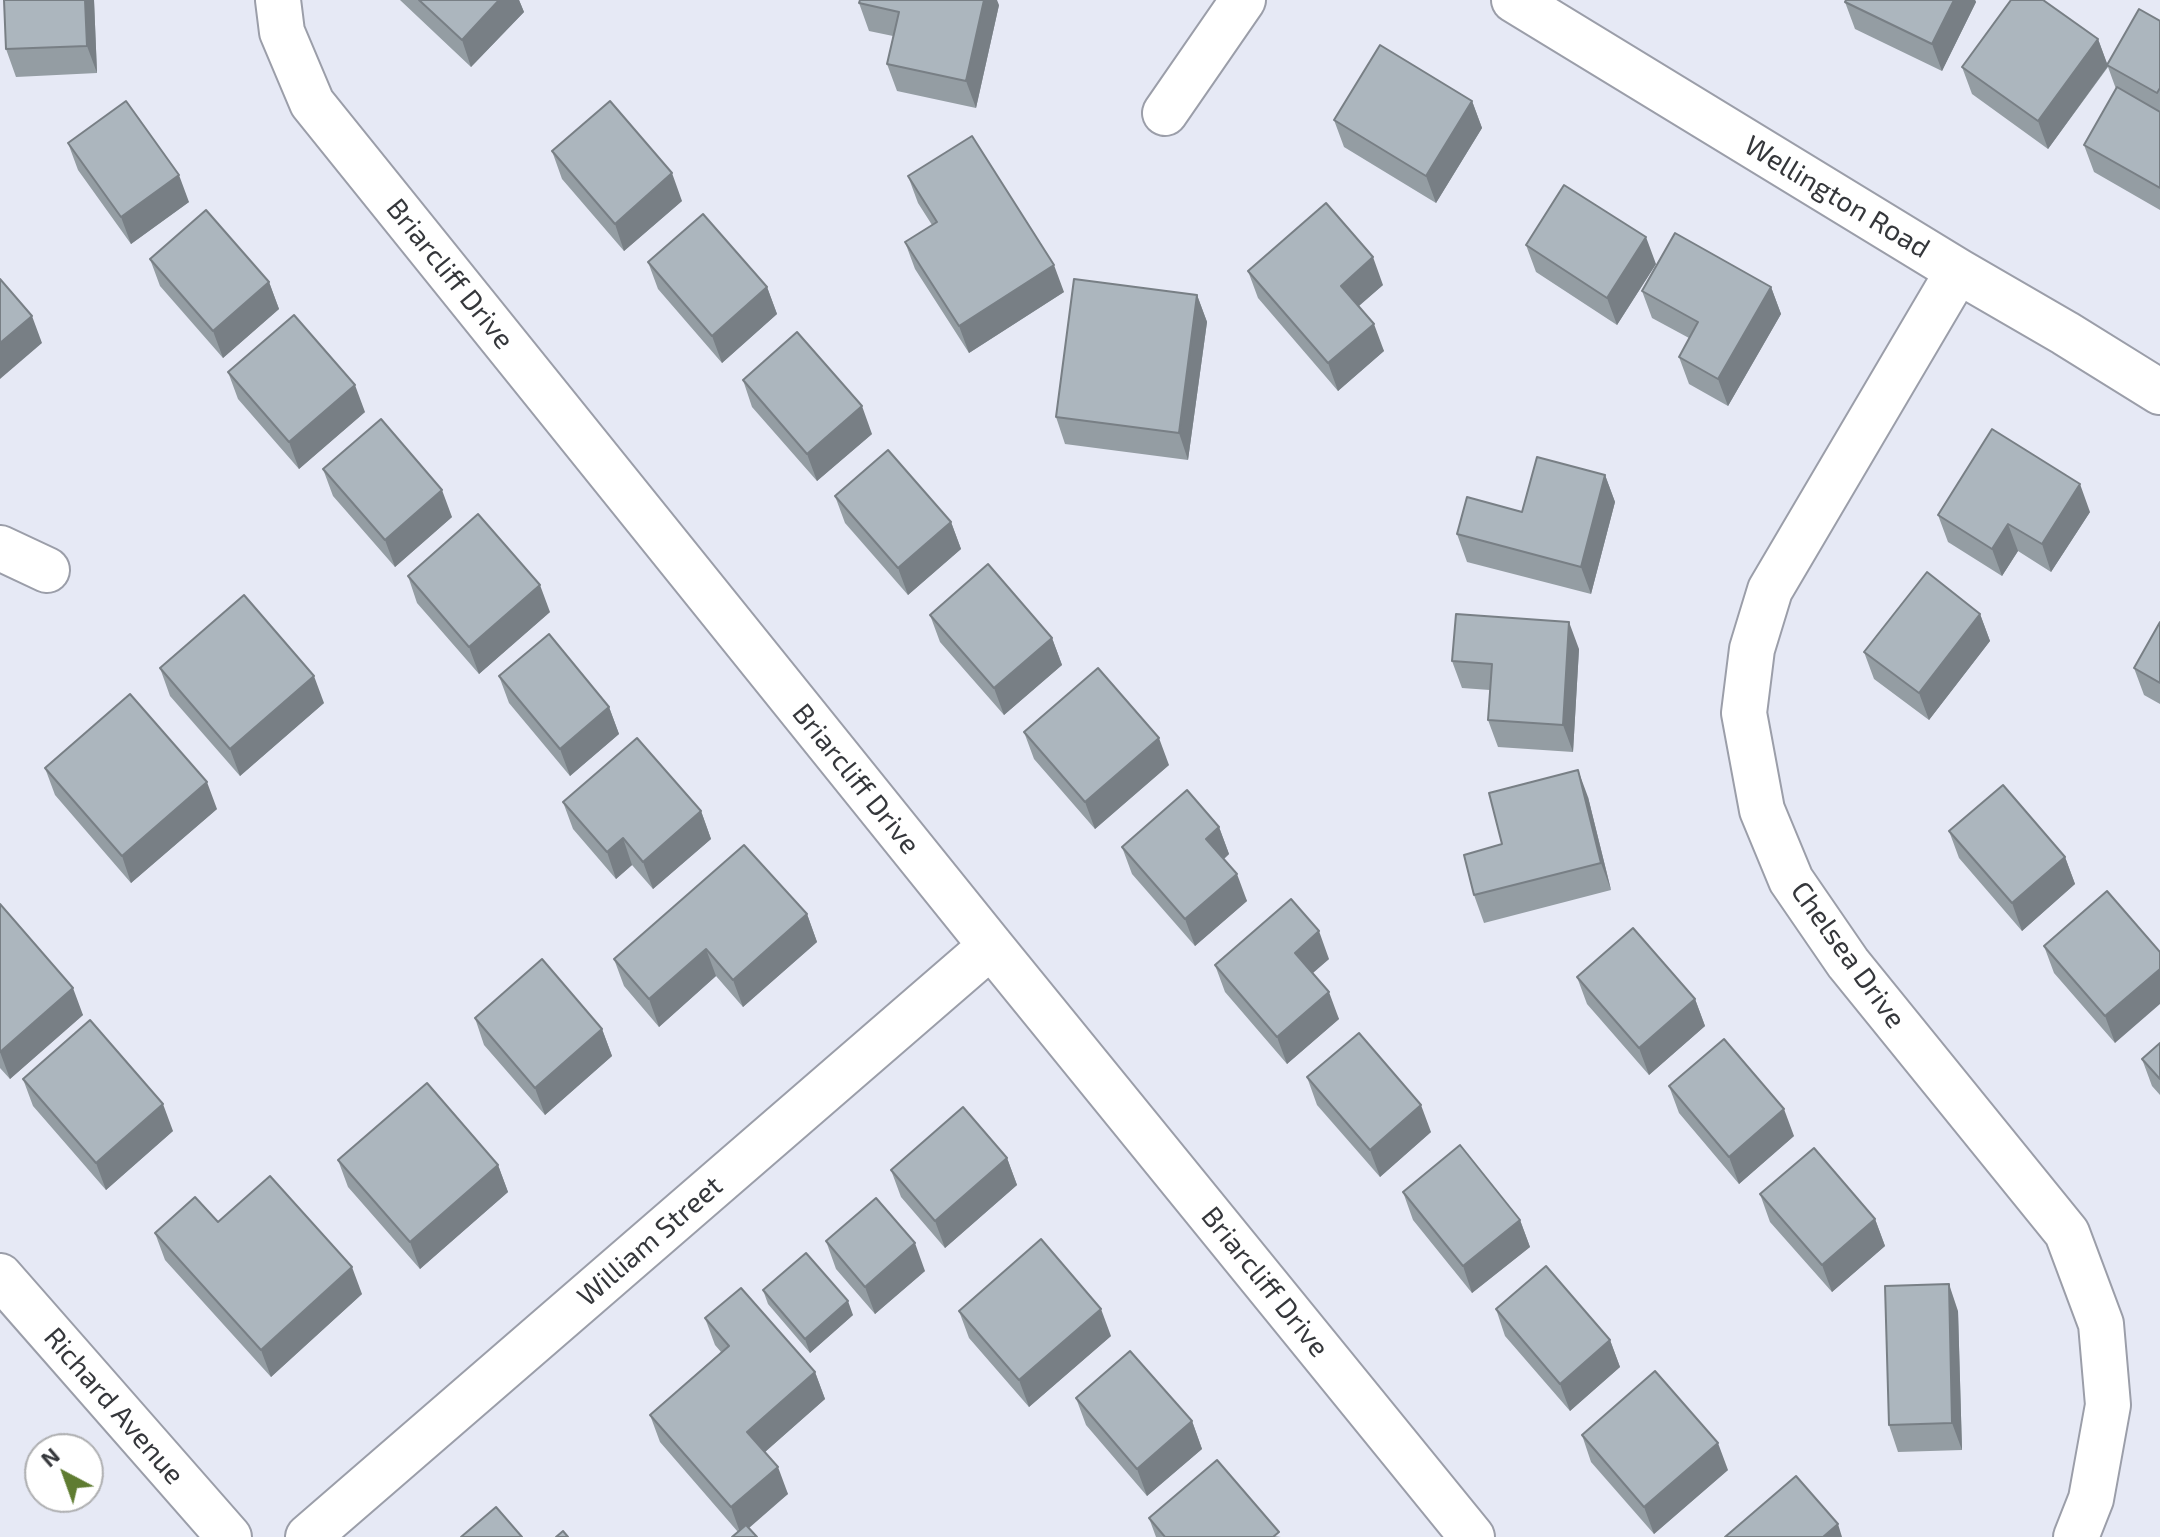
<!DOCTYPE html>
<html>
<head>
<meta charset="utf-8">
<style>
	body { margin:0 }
	#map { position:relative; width:2160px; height:1537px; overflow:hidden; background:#e6e9f5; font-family:"Exo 2",sans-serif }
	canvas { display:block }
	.north { position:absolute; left:24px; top:1433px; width:80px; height:80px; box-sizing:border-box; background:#fff; border:2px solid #aeafb1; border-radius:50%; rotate:319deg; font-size:22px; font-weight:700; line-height:32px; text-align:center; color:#35373b }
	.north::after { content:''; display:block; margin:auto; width:28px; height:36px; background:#5f7c31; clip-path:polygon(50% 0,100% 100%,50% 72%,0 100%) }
</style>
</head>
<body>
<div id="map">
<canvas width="2160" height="1537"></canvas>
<div class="north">N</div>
</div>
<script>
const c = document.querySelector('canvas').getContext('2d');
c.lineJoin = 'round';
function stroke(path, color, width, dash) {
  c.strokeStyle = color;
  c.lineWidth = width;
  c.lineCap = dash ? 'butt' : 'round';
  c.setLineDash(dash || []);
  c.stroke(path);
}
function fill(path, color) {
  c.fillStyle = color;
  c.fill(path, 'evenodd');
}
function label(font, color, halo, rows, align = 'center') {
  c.font = font + ' "Exo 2",sans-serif';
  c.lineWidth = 6;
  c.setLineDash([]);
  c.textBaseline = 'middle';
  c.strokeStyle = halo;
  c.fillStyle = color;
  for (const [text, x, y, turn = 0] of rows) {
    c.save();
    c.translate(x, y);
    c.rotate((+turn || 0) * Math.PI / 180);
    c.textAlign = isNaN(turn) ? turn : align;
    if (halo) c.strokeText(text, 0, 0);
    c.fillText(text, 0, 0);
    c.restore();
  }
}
const street = new Path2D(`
	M 278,0 L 282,32 L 312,103 L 991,946 L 1472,1537
	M 1514,0 L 1958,271 L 2065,333 L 2160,392
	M 1165,113 L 1243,0
	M 1958,271 L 1770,590 L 1752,649 L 1744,713 L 1762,810 L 1791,880 L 1848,963 L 2067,1233 L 2101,1324 L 2108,1405 L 2091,1499 L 2076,1537
	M 0,548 L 47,570
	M 0,1276 L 229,1537
	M 308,1537 L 991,946`);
stroke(street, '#9b9ea9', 48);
stroke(street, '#fff', 44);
fill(new Path2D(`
	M 94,0 L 97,73 L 16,77 L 6,49 Z
	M 400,0 L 519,0 L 524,12 L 471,67 Z
	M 1846,0 L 1975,0 L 1976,2 L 1942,71 L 1855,29 L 1845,2 Z
	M 859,3 L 999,5 L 976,108 L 897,91 L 887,64 L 893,36 L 869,31 Z
	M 2160,21 L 2160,210 L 2094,172 L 2084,145 L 2116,89 L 2108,67 L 2048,149 L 1972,94 L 1962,67 L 2098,39 L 2107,64 Z
	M 1472,101 L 1482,128 L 1436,203 L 1344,147 L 1334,120 Z
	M 68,143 L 189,202 L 131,244 L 78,170 Z
	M 552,151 L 682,201 L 624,251 L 562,179 Z
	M 908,176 L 1064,292 L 969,353 L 915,269 L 905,242 L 932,225 L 918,203 Z
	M 1526,245 L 1656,264 L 1617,325 L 1536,272 Z
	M 150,259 L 269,282 L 279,309 L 223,358 L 160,286 Z
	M 648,262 L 767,287 L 777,314 L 722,363 L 658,289 Z
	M 1248,271 L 1383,285 L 1358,306 L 1384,351 L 1338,391 L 1258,298 Z
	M 1771,287 L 1781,314 L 1728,406 L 1689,384 L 1679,357 L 1689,338 L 1652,318 L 1642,291 Z
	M 1197,295 L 1207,322 L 1188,460 L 1065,444 L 1056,417 Z
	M 228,372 L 365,412 L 299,469 L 238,399 Z
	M 743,380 L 872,434 L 817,481 L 752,407 Z
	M 323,469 L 452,517 L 395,567 L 333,496 Z
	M 1605,475 L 1615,502 L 1591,594 L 1467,562 L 1457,534 L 1522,512 Z
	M 835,496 L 951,522 L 961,549 L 908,595 L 845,523 Z
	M 2090,512 L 2051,572 L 2018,551 L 2002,576 L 1948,542 L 1938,515 Z
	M 408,576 L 550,612 L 479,674 L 417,603 Z
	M 1980,614 L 1990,641 L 1929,720 L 1874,679 L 1864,652 Z
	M 930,615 L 1052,638 L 1062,665 L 1004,715 L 940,642 Z
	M 2160,622 L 2160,704 L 2144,695 L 2134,668 Z
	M 1579,649 L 1573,752 L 1498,747 L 1488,720 L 1490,690 L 1462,688 L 1452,661 Z
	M 160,668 L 324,703 L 240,776 L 170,696 Z
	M 499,676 L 609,707 L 619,734 L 570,776 L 509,703 Z
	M 1024,732 L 1169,765 L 1095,829 L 1034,759 Z
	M 45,768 L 217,809 L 131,883 L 55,795 Z
	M 1588,797 L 1611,890 L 1484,923 L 1474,895 L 1502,844 Z
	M 563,802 L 701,811 L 711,839 L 653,889 L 632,865 L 616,879 L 573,829 Z
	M 1219,827 L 1229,854 L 1224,859 L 1247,901 L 1195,946 L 1132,874 L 1122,847 Z
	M 1949,831 L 2065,857 L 2075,884 L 2022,931 L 1959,858 Z
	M 2107,891 L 2115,1043 L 2054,973 L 2044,946 Z
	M 0,904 L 83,1015 L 10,1079 L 0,1068 Z
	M 807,914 L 817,942 L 743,1007 L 716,976 L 659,1027 L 624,986 L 614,959 Z
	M 1329,959 L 1312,973 L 1339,1019 L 1287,1064 L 1225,992 L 1215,965 Z
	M 1577,977 L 1695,999 L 1705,1026 L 1649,1075 L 1587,1004 Z
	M 475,1018 L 602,1029 L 612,1056 L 545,1115 L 484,1045 Z
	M 2160,1043 L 2160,1095 L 2152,1086 L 2142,1059 Z
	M 1307,1077 L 1431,1132 L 1380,1177 L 1317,1105 Z
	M 23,1079 L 173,1131 L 106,1190 L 33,1106 Z
	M 1669,1086 L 1794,1136 L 1739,1184 L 1679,1113 Z
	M 1007,1158 L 1017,1185 L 945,1248 L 901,1197 L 891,1170 Z
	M 338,1160 L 498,1165 L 508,1192 L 420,1269 L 348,1187 Z
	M 1403,1192 L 1520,1220 L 1530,1247 L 1472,1293 L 1413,1220 Z
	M 1760,1194 L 1875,1219 L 1885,1246 L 1832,1292 L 1770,1222 Z
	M 218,1222 L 362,1294 L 271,1377 L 165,1260 L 155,1233 Z
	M 826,1241 L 925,1271 L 875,1314 L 836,1269 Z
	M 763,1290 L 853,1315 L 810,1353 L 768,1304 Z
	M 1496,1309 L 1610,1340 L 1620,1367 L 1570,1411 L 1505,1336 Z
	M 959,1311 L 1111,1336 L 1029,1407 L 969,1338 Z
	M 1958,1311 L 1962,1450 L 1898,1452 L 1889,1425 Z
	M 705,1318 L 815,1372 L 825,1399 L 765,1452 L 788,1494 L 738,1532 L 660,1442 L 650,1415 L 721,1352 L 715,1345 Z
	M 1076,1398 L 1192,1421 L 1202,1449 L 1147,1496 L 1086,1425 Z
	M 1582,1435 L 1728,1470 L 1654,1534 L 1591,1462 Z
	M 1149,1518 L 1281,1537 L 1156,1537 Z`), '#949da3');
fill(new Path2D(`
	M 85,0 L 94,0 L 97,73 L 87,46 Z
	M 499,0 L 519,0 L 524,12 L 471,67 L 462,40 Z
	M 984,0 L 997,0 L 999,5 L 976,108 L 966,81 Z
	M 1954,0 L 1975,0 L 1976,2 L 1942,71 L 1932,44 Z
	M 2098,39 L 2108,66 L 2048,149 L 2038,121 Z
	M 1472,101 L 1482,128 L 1436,203 L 1426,176 Z
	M 672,173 L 682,201 L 624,251 L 615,224 Z
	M 179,175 L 189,202 L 131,244 L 121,217 Z
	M 1646,237 L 1656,264 L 1617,325 L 1607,298 Z
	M 1373,257 L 1383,285 L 1351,313 L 1341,286 Z
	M 1054,265 L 1064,292 L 969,353 L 959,326 Z
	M 269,282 L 279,309 L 223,358 L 213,331 Z
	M 767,287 L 777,314 L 722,363 L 712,336 Z
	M 1771,287 L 1781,314 L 1728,406 L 1718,379 Z
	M 1197,295 L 1207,322 L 1188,460 L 1179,433 Z
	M 32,316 L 42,343 L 0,379 L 0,343 Z
	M 1374,324 L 1384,351 L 1338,391 L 1328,363 Z
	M 355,385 L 365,412 L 299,469 L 289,442 Z
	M 862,406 L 872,434 L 817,481 L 807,454 Z
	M 1605,475 L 1615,502 L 1591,594 L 1581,567 Z
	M 2080,484 L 2090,512 L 2051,572 L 2042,544 Z
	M 442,490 L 452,517 L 395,567 L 385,540 Z
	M 951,522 L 961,549 L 908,595 L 898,568 Z
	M 2008,524 L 2018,551 L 2002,576 L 1992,549 Z
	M 540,585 L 550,612 L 479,674 L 469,647 Z
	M 1980,614 L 1990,641 L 1929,720 L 1919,693 Z
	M 1569,622 L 1579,649 L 1573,752 L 1563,725 Z
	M 1052,638 L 1062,665 L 1004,715 L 994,688 Z
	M 314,676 L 324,703 L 240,776 L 230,749 Z
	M 609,707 L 619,734 L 570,776 L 560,749 Z
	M 1159,738 L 1169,765 L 1095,829 L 1085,802 Z
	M 1578,770 L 1588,797 L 1611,890 L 1601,863 Z
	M 207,782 L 217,809 L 131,883 L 122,856 Z
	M 701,811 L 711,839 L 653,889 L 643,862 Z
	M 1219,827 L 1229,854 L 1216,866 L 1206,839 Z
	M 623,838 L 632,865 L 616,879 L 607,852 Z
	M 2065,857 L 2075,884 L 2022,931 L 2012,903 Z
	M 1237,874 L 1247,901 L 1195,946 L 1185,919 Z
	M 807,914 L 817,942 L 743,1007 L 733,980 Z
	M 1319,931 L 1329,959 L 1305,980 L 1295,953 Z
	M 706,949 L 716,976 L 659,1027 L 649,999 Z
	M 2160,969 L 2160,1004 L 2115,1043 L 2105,1016 Z
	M 73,988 L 83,1015 L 10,1079 L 0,1052 Z
	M 1329,992 L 1339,1019 L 1287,1064 L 1277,1037 Z
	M 1695,999 L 1705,1026 L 1649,1075 L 1639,1048 Z
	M 602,1029 L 612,1056 L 545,1115 L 535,1088 Z
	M 163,1104 L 173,1131 L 106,1190 L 96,1163 Z
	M 1421,1105 L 1431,1132 L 1380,1177 L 1370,1150 Z
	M 1784,1109 L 1794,1136 L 1739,1184 L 1729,1157 Z
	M 1007,1158 L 1017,1185 L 945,1248 L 935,1221 Z
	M 498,1165 L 508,1192 L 420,1269 L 410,1242 Z
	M 1875,1219 L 1885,1246 L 1832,1292 L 1822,1265 Z
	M 1520,1220 L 1530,1247 L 1472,1293 L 1463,1266 Z
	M 915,1243 L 925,1271 L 875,1314 L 865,1287 Z
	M 352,1267 L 362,1294 L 271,1377 L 261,1350 Z
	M 1949,1284 L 1958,1311 L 1962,1450 L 1952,1423 Z
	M 848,1301 L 853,1315 L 810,1353 L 805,1339 Z
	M 1101,1309 L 1111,1336 L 1029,1407 L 1019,1380 Z
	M 1610,1340 L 1620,1367 L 1570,1411 L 1560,1384 Z
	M 815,1372 L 825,1399 L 757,1459 L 747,1432 Z
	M 1192,1421 L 1202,1449 L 1147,1496 L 1137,1469 Z
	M 1718,1443 L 1728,1470 L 1654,1534 L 1644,1507 Z
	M 778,1467 L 788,1494 L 741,1535 L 731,1507 Z
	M 1838,1524 L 1842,1537 L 1823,1537 Z`), '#787f85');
const building = new Path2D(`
	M 4,0 L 85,0 L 87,46 L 6,49 Z
	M 419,0 L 499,0 L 462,40 Z
	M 860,0 L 984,0 L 966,81 L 887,64 L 899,12 L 859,3 Z
	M 1846,0 L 1954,0 L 1932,44 L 1845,2 Z
	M 2011,0 L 2043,0 L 2098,39 L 2038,121 L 1962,67 Z
	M 2139,9 L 2160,21 L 2160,88 L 2157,93 L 2107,65 Z
	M 1380,45 L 1472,101 L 1426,176 L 1334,120 Z
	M 2117,87 L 2160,112 L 2160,188 L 2084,145 Z
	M 126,101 L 179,175 L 121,217 L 68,143 Z
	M 610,101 L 672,173 L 615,224 L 552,151 Z
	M 972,136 L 1054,265 L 959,326 L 905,242 L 937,222 L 908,176 Z
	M 1564,185 L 1646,237 L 1607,298 L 1526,245 Z
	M 1326,203 L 1373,257 L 1341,286 L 1374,324 L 1328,363 L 1248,271 Z
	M 206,210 L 269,282 L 213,331 L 150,259 Z
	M 703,214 L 767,287 L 712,336 L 648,262 Z
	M 1675,233 L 1771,287 L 1718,379 L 1679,357 L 1698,322 L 1642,291 Z
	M 0,279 L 32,316 L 0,343 Z
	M 1074,279 L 1197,295 L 1179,433 L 1056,417 Z
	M 294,315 L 355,385 L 289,442 L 228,372 Z
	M 797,332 L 862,406 L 807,454 L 743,380 Z
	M 381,419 L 442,490 L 385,540 L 323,469 Z
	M 1992,429 L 2080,484 L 2042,544 L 2008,524 L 1992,549 L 1938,515 Z
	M 888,450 L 951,522 L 898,568 L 835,496 Z
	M 1537,457 L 1605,475 L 1581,567 L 1457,534 L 1467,497 L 1522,512 Z
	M 478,514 L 540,585 L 469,647 L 408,576 Z
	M 988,564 L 1052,638 L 994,688 L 930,615 Z
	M 1927,572 L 1980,614 L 1919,693 L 1864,652 Z
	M 244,595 L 314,676 L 230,749 L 160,668 Z
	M 1456,614 L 1569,622 L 1563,725 L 1488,720 L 1492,664 L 1452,661 Z
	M 2160,622 L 2160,683 L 2134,668 Z
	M 549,634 L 609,707 L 560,749 L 499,676 Z
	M 1098,668 L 1159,738 L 1085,802 L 1024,732 Z
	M 130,694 L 207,782 L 122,856 L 45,768 Z
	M 637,738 L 701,811 L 643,862 L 623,838 L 607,852 L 563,802 Z
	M 1578,770 L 1601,863 L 1474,895 L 1464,855 L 1502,844 L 1489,793 Z
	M 2003,785 L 2065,857 L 2012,903 L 1949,831 Z
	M 1187,790 L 1219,827 L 1206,839 L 1237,874 L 1185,919 L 1122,847 Z
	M 744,845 L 807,914 L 733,980 L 706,949 L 649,999 L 614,959 Z
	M 2107,891 L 2160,952 L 2160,969 L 2105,1016 L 2044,946 Z
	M 1291,899 L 1319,931 L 1295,953 L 1329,992 L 1277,1037 L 1215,965 Z
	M 0,904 L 73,988 L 0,1052 Z
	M 1633,928 L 1695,999 L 1639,1048 L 1577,977 Z
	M 542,959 L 602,1029 L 535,1088 L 475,1018 Z
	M 90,1020 L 163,1104 L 96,1163 L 23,1079 Z
	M 1359,1033 L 1421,1105 L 1370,1150 L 1307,1077 Z
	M 1724,1039 L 1784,1109 L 1729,1157 L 1669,1086 Z
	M 2160,1043 L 2160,1079 L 2142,1059 Z
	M 427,1083 L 498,1165 L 410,1242 L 338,1160 Z
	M 963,1107 L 1007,1158 L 935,1221 L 891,1170 Z
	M 1460,1145 L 1520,1220 L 1463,1266 L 1403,1192 Z
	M 1814,1148 L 1875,1219 L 1822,1265 L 1760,1194 Z
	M 270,1176 L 352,1267 L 261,1350 L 155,1233 L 195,1197 L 218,1222 Z
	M 876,1198 L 915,1243 L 865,1287 L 826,1241 Z
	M 1041,1239 L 1101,1309 L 1019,1380 L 959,1311 Z
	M 806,1253 L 848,1301 L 805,1339 L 763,1290 Z
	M 1546,1266 L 1610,1340 L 1560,1384 L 1496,1309 Z
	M 1949,1284 L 1952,1423 L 1889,1425 L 1885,1286 Z
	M 741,1288 L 815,1372 L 747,1432 L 778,1467 L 731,1507 L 650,1415 L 729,1346 L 705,1318 Z
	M 1130,1351 L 1192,1421 L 1137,1469 L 1076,1398 Z
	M 1655,1371 L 1718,1443 L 1644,1507 L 1582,1435 Z
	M 1217,1460 L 1279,1532 L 1273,1537 L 1165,1537 L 1149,1518 Z
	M 1796,1476 L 1838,1524 L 1823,1537 L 1725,1537 Z
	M 496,1507 L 522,1537 L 461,1537 Z
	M 746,1525 L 757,1537 L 732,1537 Z
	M 563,1531 L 568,1537 L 556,1537 Z`);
fill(building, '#acb6be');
stroke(building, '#787f85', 2);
label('28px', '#35373b', '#fff', [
	["Wellington Road",1837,197,31],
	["Briarcliff Drive",450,274,51],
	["Briarcliff Drive",856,779,51],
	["Chelsea Drive",1848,955,54],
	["William Street",650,1241,-41],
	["Briarcliff Drive",1265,1282,51],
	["Richard Avenue",114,1406,49]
]);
</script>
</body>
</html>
